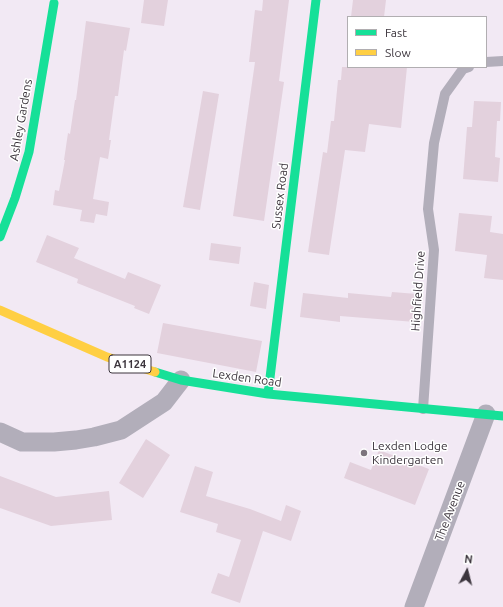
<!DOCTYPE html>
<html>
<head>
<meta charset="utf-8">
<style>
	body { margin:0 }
	#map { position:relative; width:503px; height:607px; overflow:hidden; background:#f2e9f4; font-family:Ubuntu,sans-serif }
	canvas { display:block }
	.legend { position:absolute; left:347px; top:16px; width:140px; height:52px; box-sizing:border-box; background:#fff; border:1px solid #b1aeb1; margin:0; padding:5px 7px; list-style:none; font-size:12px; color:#3c353d }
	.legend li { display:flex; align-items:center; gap:8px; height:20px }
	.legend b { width:20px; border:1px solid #b1aeb1 }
	.north { position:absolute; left:447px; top:551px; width:40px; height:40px; -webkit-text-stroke:3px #fff; paint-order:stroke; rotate:7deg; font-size:11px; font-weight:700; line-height:16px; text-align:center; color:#3c353d }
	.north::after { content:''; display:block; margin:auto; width:14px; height:18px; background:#3c353d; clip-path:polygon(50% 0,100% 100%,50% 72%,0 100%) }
</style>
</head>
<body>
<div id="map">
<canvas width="503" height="607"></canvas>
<ul class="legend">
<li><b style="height:5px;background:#16e098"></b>Fast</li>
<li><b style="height:5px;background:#ffcf43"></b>Slow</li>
</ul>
<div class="north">N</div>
</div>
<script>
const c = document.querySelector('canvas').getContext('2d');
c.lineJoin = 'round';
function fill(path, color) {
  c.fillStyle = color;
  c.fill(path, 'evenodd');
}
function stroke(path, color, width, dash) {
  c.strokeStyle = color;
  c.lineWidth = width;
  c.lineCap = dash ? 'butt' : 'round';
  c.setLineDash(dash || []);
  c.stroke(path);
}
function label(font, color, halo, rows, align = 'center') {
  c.font = font + ' Ubuntu,sans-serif';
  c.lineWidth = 3;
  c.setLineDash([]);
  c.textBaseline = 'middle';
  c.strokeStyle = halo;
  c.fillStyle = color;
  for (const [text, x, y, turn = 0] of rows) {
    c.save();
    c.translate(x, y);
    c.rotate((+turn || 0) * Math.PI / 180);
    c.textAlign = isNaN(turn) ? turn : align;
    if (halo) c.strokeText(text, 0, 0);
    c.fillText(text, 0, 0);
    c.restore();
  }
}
fill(new Path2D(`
	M 144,0 L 168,0 L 164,26 L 141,23 Z
	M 263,0 L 289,0 L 279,81 L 284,82 L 264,221 L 233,216 L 255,62 L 249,62 L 255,10 L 262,11 Z
	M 353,0 L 386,0 L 384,17 L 351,17 Z
	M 86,21 L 130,28 L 126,51 L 124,50 L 118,96 L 115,96 L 109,140 L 111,140 L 108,159 L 100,157 L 93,199 L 109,202 L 107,216 L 96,214 L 94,223 L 80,221 L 82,210 L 53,205 L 55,190 L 59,191 L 65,160 L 64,160 L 68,133 L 70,134 L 75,100 L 76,100 Z
	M 342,67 L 407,67 L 401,128 L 369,124 L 365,152 L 345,150 L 329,255 L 308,252 L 323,152 L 327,153 L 331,121 L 334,121 L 338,80 L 341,80 Z
	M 203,91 L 219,94 L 200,210 L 183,207 Z
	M 474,101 L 501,102 L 500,121 L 497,121 L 495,157 L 500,158 L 498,182 L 463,179 L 467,127 L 472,127 Z
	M 459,213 L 492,216 L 490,232 L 503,234 L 503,280 L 484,278 L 487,255 L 455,251 Z
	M 47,235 L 79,248 L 74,258 L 125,279 L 128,272 L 161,285 L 149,314 L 134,308 L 135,306 L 77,283 L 78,279 L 36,262 Z
	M 211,243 L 241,247 L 239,264 L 209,260 Z
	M 254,282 L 269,285 L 266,309 L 250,306 Z
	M 392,292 L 417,294 L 415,322 L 340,316 L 340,322 L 300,317 L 303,293 L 348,298 L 348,293 L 391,297 Z
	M 163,323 L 262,341 L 256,372 L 157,353 Z
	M 146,439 L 170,455 L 143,498 L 119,483 Z
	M 379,450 L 429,469 L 415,505 L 344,478 L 350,462 L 371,470 Z
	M 195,466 L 213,472 L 206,496 L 250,509 L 281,521 L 286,505 L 301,511 L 291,541 L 263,531 L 240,603 L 211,593 L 218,573 L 229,577 L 241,540 L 216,532 L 218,524 L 180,512 Z
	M 0,476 L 56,497 L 109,491 L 112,520 L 51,526 L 0,508 Z`), '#e3d1dd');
stroke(new Path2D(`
	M 486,62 L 503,61
	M 423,409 L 434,250 L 428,209 L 434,143 L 445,94 L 463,69 L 469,67`), '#b2aeba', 10);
stroke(new Path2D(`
	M 0,432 L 22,442 L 54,442 L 76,440 L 94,437 L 121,430 L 164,402 L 181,380
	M 414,607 L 486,414`), '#b2aeba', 19);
stroke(new Path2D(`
	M 0,237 L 15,198 L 29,152 L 54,3
	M 155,372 L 181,380 L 268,394 L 503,416
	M 268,394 L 316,0`), '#16e098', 9);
stroke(new Path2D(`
	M 0,310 L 107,357 L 155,372`), '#ffcf43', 9);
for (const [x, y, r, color] of [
	[364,453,4,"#7c747d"]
]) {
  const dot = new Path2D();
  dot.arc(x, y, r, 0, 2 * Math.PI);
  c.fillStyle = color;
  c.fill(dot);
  stroke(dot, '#fff', 1.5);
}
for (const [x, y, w] of [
	[130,364,42]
]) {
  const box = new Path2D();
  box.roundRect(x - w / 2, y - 9, w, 18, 3);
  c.fillStyle = '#fff';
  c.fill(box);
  stroke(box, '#3c353d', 1);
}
label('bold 11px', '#3c353d', null, [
	["A1124",130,364]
]);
label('12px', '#3c353d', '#fff', [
	["Ashley Gardens",21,120,-80],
	["Sussex Road",280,196,-83],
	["Highfield Drive",418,291,-86],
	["Lexden Road",247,378,8],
	["The Avenue",450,511,-69]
]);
label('12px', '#3c353d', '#fff', [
	["Lexden Lodge",372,446],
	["Kindergarten",372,460]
], 'left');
</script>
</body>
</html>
